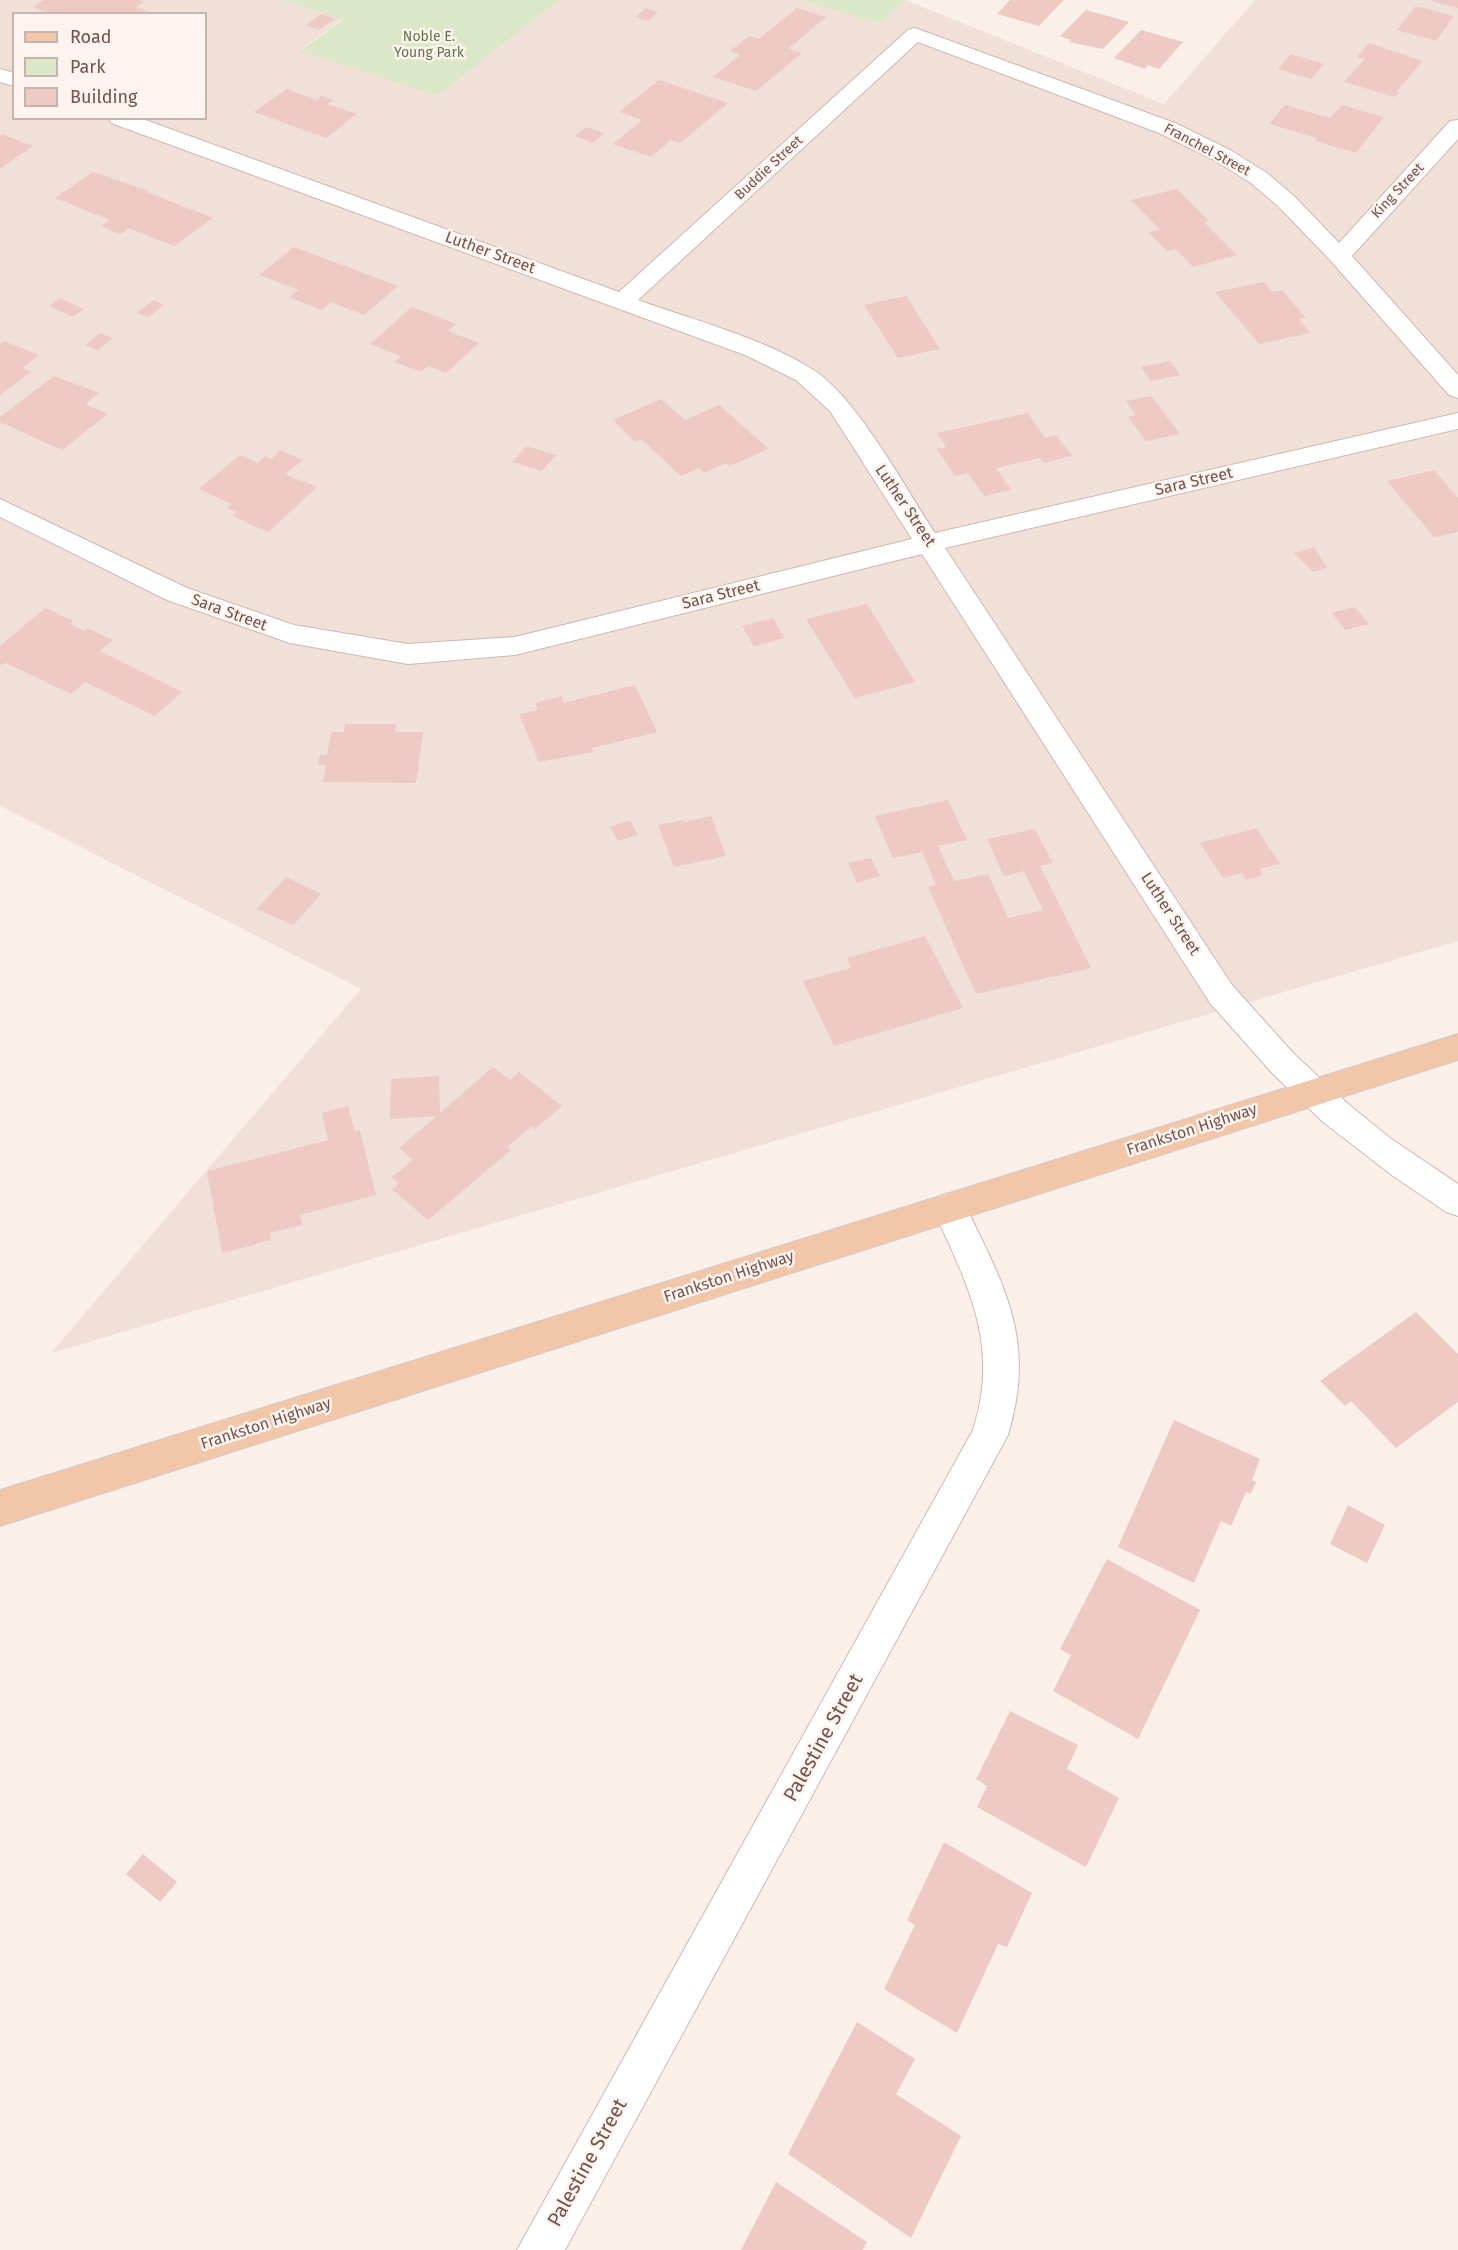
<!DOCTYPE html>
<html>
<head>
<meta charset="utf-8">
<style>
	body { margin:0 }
	#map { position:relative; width:1458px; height:2250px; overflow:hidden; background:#faf0e9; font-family:"Fira Sans",sans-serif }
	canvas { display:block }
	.legend { position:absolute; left:12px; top:12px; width:195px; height:108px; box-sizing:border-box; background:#fdf4ef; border:2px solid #c6b4af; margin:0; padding:8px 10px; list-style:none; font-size:18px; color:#73534f }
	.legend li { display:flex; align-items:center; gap:12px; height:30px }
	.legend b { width:30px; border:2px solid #c6b4af }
</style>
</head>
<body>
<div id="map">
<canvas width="1458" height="2250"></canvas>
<ul class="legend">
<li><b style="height:8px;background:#f2c6a8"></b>Road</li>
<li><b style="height:16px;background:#dce7c8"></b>Park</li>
<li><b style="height:16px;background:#edcac3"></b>Building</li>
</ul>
</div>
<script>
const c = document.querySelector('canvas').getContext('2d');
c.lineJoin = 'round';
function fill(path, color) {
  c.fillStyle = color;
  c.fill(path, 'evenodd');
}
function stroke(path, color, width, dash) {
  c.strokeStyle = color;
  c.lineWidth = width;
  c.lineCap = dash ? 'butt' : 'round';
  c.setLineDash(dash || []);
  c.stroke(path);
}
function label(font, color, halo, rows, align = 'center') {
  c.font = font + ' "Fira Sans",sans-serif';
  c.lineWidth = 5;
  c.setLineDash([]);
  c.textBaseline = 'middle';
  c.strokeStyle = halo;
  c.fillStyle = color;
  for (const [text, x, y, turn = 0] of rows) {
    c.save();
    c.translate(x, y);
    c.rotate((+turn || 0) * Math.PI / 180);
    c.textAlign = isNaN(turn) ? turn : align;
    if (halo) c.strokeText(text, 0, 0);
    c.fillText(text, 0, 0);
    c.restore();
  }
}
fill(new Path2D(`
	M 0,0 L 283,0 L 343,19 L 300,50 L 438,96 L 559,0 L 802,0 L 880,24 L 905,0 L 1164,104 L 1255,0 L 1458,0 L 1458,941 L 51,1353 L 361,989 L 0,806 ZM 14,14 L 206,14 L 206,118 L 14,118 Z`), '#f1e0d8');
fill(new Path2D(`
	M 283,0 L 559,0 L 438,96 L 300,51 L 343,20 Z
	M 802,0 L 905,0 L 880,24 Z`), '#dce7c8');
fill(new Path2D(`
	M 44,0 L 137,0 L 144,2 L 136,7 L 152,13 L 51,14 L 32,7 Z
	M 1010,0 L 1064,0 L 1039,26 L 997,14 Z
	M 1431,0 L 1458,0 L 1458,8 L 1431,1 Z
	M 1416,6 L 1454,16 L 1436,41 L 1397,30 Z
	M 646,8 L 658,12 L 648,21 L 636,17 Z
	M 797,8 L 826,17 L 788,49 L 802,53 L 756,91 L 713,77 L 740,55 L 730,51 L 749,36 L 759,39 Z
	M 1086,10 L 1129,22 L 1103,49 L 1069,42 L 1071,40 L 1060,36 Z
	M 321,14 L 335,19 L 319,30 L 306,25 Z
	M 1141,30 L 1183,42 L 1159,69 L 1148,65 L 1145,69 L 1114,58 Z
	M 1369,43 L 1423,61 L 1396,92 L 1399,93 L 1395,97 L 1344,82 L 1365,59 L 1357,57 Z
	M 1291,54 L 1324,64 L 1311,79 L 1278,69 Z
	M 659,80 L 728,103 L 680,143 L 671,140 L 651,157 L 613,144 L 642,120 L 619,112 Z
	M 287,89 L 316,100 L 322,96 L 333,100 L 328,104 L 357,114 L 326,138 L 254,112 Z
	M 1285,105 L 1330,118 L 1342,105 L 1384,117 L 1356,153 L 1315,141 L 1317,138 L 1269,124 Z
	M 586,127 L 604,133 L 593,143 L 575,136 Z
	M 2,134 L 33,146 L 0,169 L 0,136 Z
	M 93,172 L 149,191 L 147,192 L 213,218 L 174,246 L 129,228 L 121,234 L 117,233 L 101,226 L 110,220 L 55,198 Z
	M 1177,189 L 1209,221 L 1204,222 L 1237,255 L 1193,267 L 1176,249 L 1167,251 L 1148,232 L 1160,230 L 1131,200 Z
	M 294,247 L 398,286 L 364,315 L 331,302 L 322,310 L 289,297 L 299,290 L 259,275 Z
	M 1264,282 L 1272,292 L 1282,290 L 1306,318 L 1299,319 L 1310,333 L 1259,344 L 1215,292 Z
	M 906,296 L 940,349 L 898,358 L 864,305 Z
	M 60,298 L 84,309 L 73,317 L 49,306 Z
	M 154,300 L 164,305 L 148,317 L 137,313 Z
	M 412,307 L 456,324 L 448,331 L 479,343 L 446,373 L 428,366 L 421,372 L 395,362 L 401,356 L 370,344 Z
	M 100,333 L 113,338 L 98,350 L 85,345 Z
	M 4,341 L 39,355 L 22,368 L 31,372 L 0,395 L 0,344 Z
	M 1170,361 L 1180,375 L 1151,381 L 1141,367 Z
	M 54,376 L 99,393 L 85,404 L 108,414 L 62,450 L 0,422 L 0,417 Z
	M 1151,396 L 1180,434 L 1146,441 L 1128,417 L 1136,415 L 1126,401 Z
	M 661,399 L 685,420 L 719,405 L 769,449 L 730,466 L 726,463 L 704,473 L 699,468 L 681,476 L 641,439 L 635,442 L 613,420 Z
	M 1028,413 L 1045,438 L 1056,435 L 1072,456 L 1044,463 L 1040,458 L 996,468 L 1011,490 L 984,496 L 968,473 L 955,476 L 937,449 L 947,447 L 937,433 Z
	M 526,446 L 556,455 L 542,471 L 513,462 Z
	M 280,450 L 303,460 L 285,474 L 317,487 L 268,532 L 233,516 L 237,512 L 227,508 L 232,504 L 199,489 L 240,455 L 258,463 L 265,456 L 271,459 Z
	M 1434,470 L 1458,498 L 1458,532 L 1434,537 L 1387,481 Z
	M 1314,547 L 1327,568 L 1313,572 L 1294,553 Z
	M 867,604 L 915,682 L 855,698 L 806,619 Z
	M 1355,607 L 1369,624 L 1345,630 L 1332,613 Z
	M 45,608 L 73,621 L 70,624 L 84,631 L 87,628 L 113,640 L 100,651 L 182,692 L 155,716 L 85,682 L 71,694 L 6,663 L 0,665 L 0,646 Z
	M 773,618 L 785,638 L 754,646 L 742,626 Z
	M 635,685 L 657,732 L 592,748 L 593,752 L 539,762 L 519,714 L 538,710 L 535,703 L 561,696 L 564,703 Z
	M 345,724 L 396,724 L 395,732 L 423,732 L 416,783 L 323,782 L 326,765 L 318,765 L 320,755 L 327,755 L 331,732 L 344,732 Z
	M 948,800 L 967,840 L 938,846 L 954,881 L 988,874 L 1008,918 L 1043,910 L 1024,871 L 1004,876 L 987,839 L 1035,829 L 1053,863 L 1040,866 L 1091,968 L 976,994 L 928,887 L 936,885 L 922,852 L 893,858 L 875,816 Z
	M 711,816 L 726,856 L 674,867 L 658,825 L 683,820 L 684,822 Z
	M 630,820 L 638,835 L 618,841 L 610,827 Z
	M 1256,828 L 1280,864 L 1260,869 L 1263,875 L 1246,880 L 1242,873 L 1223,878 L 1200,843 Z
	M 871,858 L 880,876 L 857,883 L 848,863 Z
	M 286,877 L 321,894 L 293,925 L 257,909 Z
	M 925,936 L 963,1008 L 834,1046 L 803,981 L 851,968 L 847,958 Z
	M 493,1067 L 510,1080 L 519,1072 L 562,1106 L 535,1129 L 532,1126 L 507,1147 L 511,1150 L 428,1220 L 392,1189 L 399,1183 L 392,1177 L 413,1160 L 399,1148 L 437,1116 L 390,1119 L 391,1079 L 439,1076 L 440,1113 Z
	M 348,1106 L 355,1132 L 360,1130 L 376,1195 L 300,1215 L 302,1225 L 270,1233 L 271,1240 L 222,1253 L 207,1171 L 328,1140 L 322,1113 Z
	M 1416,1312 L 1458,1354 L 1458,1402 L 1396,1448 L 1351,1401 L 1345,1406 L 1320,1381 Z
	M 1174,1420 L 1260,1459 L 1252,1480 L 1256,1482 L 1251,1494 L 1246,1492 L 1231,1526 L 1221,1521 L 1194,1583 L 1118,1547 Z
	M 1348,1505 L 1385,1525 L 1367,1563 L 1330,1544 Z
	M 1107,1559 L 1200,1610 L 1138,1739 L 1053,1691 L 1071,1655 L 1060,1649 Z
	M 1010,1711 L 1078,1745 L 1067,1769 L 1119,1798 L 1086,1867 L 977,1807 L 987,1786 L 976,1779 Z
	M 944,1842 L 1032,1893 L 1007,1947 L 998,1944 L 957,2033 L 884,1989 L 915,1925 L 907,1920 Z
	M 143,1854 L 177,1882 L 160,1902 L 126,1874 Z
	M 857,2022 L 915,2059 L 896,2094 L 961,2136 L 911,2238 L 788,2154 Z
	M 776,2182 L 867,2242 L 863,2250 L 741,2250 Z`), '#edcac3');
const minor = new Path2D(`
	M 915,28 L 1175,123 L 1230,150 L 1267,173 L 1295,197 L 1339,243 L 1450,121 L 1458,120 L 1458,139 L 1352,256 L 1458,375 L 1458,398 L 1449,395 L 1331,261 L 1279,207 L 1251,183 L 1214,160 L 1159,133 L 918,42 L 638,300 C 696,321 760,337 812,369 C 856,396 905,488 935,533 L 1458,413 L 1458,429 L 945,548 L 1232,985 L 1295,1055 L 1347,1103 L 1390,1138 L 1458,1184 L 1458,1216 L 1446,1212 L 1393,1176 L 1323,1122 L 1273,1074 L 1210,1003 L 922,554 L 515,655 L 408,664 L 290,643 L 167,600 L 0,517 L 0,499 L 187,588 L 294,625 L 408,644 L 515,637 L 912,539 L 830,411 L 796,380 L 745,355 L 111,123 L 109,118 L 140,118 L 619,292 L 908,30 Z
	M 0,69 L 14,73 L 14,86 L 0,82 Z
	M 949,1193 L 961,1197 C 1002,1282 1038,1338 1008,1435 L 565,2250 L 517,2250 L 973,1430 C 1001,1345 967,1283 932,1207 L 937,1197 Z`);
const major = new Path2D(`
	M 1458,1034 L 1458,1060 L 0,1526 L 0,1490 Z`);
stroke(minor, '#ceb8b3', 2);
stroke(major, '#d5cbca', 2);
fill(minor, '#fff');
fill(major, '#f2c6a8');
label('14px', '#607748', '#fdf4ef', [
	["Noble E.",429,37],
	["Young Park",429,53]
]);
label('14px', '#73534f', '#fdf4ef', [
	["Franchel Street",1207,150,28],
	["Buddie Street",769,168,-43],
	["King Street",1398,191,-47]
]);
label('16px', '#73534f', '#fdf4ef', [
	["Luther Street",490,253,20],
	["Sara Street",1194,482,-13],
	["Luther Street",905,506,56],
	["Sara Street",721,595,-14],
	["Sara Street",229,613,20],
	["Luther Street",1170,914,57],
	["Frankston Highway",1192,1130,-18],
	["Frankston Highway",729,1277,-18],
	["Frankston Highway",266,1424,-18]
]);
label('20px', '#73534f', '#fdf4ef', [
	["Palestine Street",824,1738,-61],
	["Palestine Street",588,2163,-61]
]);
</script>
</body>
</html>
